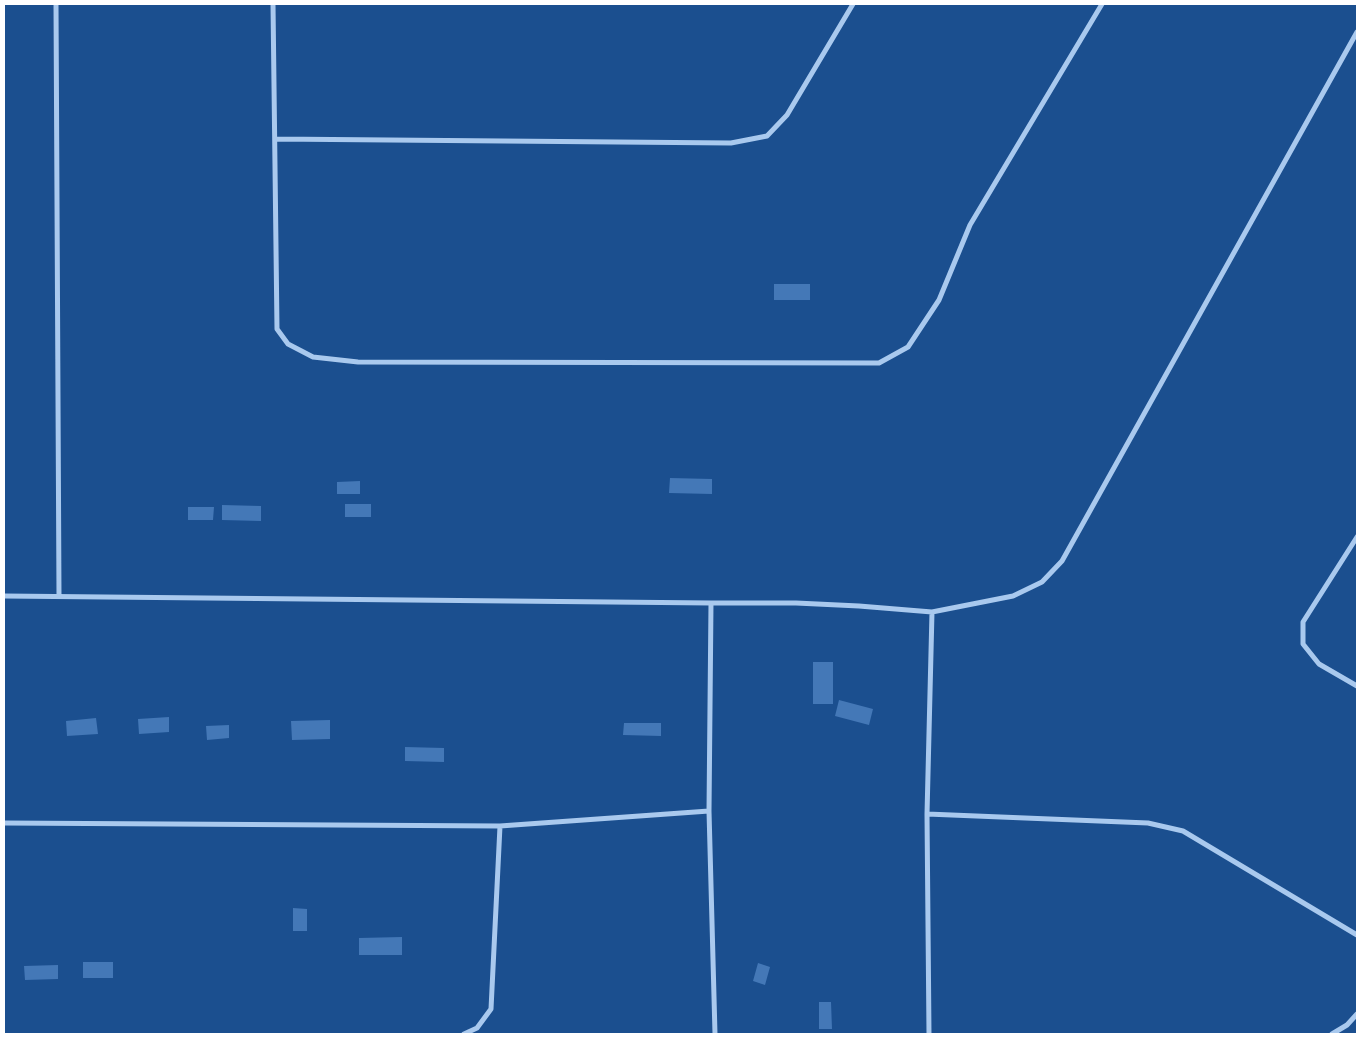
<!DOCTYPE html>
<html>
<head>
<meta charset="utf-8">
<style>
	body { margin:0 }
	#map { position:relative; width:1361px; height:1038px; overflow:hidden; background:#1b4f8f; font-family:"Asap Condensed",sans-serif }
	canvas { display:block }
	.frame { position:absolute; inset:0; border:5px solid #fff; pointer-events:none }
</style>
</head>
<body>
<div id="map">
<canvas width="1361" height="1038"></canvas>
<div class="frame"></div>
</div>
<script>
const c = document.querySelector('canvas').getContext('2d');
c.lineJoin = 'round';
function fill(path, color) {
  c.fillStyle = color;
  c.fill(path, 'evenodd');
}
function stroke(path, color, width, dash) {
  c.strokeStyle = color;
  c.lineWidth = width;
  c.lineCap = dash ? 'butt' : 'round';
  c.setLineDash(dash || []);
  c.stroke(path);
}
fill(new Path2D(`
	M 774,284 L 810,284 L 810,300 L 774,300 Z
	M 670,478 L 712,479 L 712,494 L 669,493 Z
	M 360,481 L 360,494 L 337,494 L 337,482 Z
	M 345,504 L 371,504 L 371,517 L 345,517 Z
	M 222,505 L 261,506 L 261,521 L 222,520 Z
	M 188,507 L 214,507 L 213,520 L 188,520 Z
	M 813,662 L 833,662 L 833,704 L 813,704 Z
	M 839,700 L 873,709 L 869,725 L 835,716 Z
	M 169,717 L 169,732 L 139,734 L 138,719 Z
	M 96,718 L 98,734 L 67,736 L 66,721 Z
	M 330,720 L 330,739 L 292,740 L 291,721 Z
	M 624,723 L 661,723 L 661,736 L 623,735 Z
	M 229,725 L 229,738 L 207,740 L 206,726 Z
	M 405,747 L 444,748 L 444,762 L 405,761 Z
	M 293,908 L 307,909 L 307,931 L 293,931 Z
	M 402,937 L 402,955 L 359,955 L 359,938 Z
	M 83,962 L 113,962 L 113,978 L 83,978 Z
	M 758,963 L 770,967 L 765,985 L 753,981 Z
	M 58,965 L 58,979 L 25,980 L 24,966 Z
	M 819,1002 L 831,1002 L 832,1029 L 819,1029 Z`), '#4478b7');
stroke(new Path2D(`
	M 56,4 L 59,596
	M 273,4 L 277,329 L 288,344 L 313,357 L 358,362 L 879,363 L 908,347 L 939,300 L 970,225 L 1102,4
	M 275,139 L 731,143 L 767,136 L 787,115 L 853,4
	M 1357,537 L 1303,622 L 1303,644 L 1319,664 L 1357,686
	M 4,596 L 711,603 L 796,603 L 859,606 L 932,612 L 927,814 L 929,1034
	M 711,603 L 709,811 L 715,1034
	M 932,612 L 1013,596 L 1042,582 L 1062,561 L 1357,32
	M 927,814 L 1148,823 L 1183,831 L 1357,935
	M 4,823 L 500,826 L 709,811
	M 464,1034 L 477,1028 L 491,1009 L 500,826
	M 1332,1034 L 1347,1025 L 1357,1014`), '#a9c9ee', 5);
</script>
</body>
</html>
